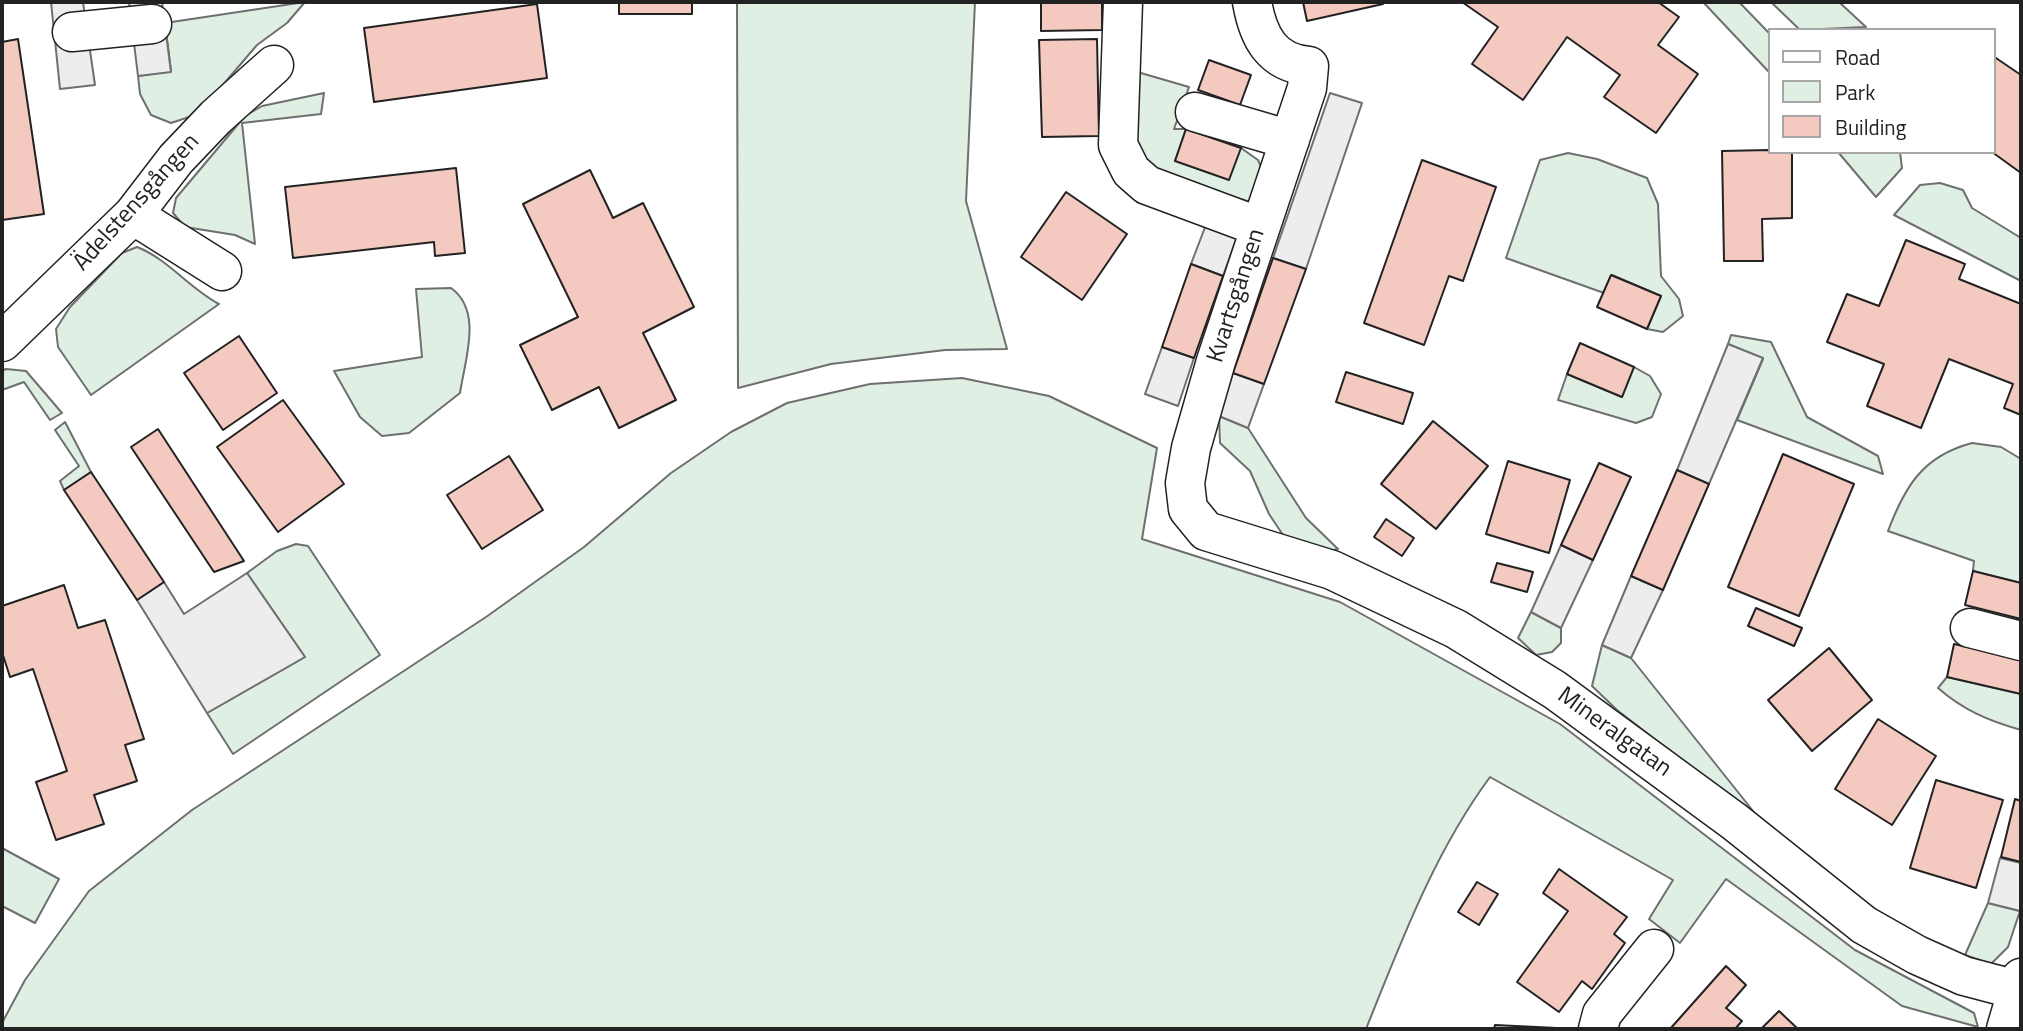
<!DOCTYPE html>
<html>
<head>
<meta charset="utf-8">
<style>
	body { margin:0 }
	#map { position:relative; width:2023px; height:1031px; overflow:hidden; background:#fff; font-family:"Titillium Web",sans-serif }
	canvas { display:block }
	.frame { position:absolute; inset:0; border:4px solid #222; pointer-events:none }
	.legend { position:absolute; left:1768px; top:28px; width:228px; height:126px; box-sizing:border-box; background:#fff; border:2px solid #a7a7a7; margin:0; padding:9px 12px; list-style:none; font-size:21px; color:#222 }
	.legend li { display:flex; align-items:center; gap:14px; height:35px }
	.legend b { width:35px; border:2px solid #a7a7a7 }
</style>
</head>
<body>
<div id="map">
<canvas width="2023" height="1031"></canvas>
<div class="frame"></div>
<ul class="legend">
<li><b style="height:9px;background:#fff"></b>Road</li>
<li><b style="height:19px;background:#e0efe3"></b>Park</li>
<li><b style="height:19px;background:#f3c9c0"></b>Building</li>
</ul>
</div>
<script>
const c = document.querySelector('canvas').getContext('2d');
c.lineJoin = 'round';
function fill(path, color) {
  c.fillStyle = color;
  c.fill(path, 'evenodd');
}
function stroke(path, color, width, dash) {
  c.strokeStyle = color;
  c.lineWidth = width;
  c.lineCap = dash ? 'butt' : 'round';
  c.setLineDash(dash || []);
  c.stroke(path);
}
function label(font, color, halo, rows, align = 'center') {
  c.font = font + ' "Titillium Web",sans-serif';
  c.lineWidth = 5;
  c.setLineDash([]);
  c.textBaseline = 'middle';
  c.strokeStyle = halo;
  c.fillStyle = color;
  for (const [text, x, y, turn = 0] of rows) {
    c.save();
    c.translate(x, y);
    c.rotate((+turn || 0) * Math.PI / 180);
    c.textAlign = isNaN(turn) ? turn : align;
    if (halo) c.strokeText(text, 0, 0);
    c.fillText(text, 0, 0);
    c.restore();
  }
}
const green = new Path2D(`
	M 305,2 L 287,23 L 257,45 L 198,114 L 171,123 L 151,115 L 140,94 L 138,76 L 171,71 L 165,23 Z
	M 737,2 L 975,2 L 966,201 L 1007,349 L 945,350 L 831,364 L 738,388 Z
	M 1703,2 L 1739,2 L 1769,33 L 1769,72 Z
	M 1771,2 L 1839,2 L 1866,27 L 1800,30 Z
	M 1134,71 L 1189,87 L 1174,129 L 1186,129 L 1175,161 L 1241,148 L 1258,160 L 1264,174 L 1250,202 L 1148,171 L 1134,148 Z
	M 324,93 L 321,114 L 242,123 L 255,244 L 235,235 L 185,227 L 173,213 L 176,198 L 245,116 L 262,106 Z
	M 1838,152 L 1900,152 L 1902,168 L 1876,197 Z
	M 1568,153 L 1597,159 L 1647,178 L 1658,204 L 1661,276 L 1679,299 L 1683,316 L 1663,332 L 1647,329 L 1661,296 L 1612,275 L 1604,293 L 1506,258 L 1540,160 Z
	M 1940,183 L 1963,190 L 1972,208 L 2021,238 L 2021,281 L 1894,215 L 1920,185 Z
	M 137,247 C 168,259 189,288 219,304 L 91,395 L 58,347 L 56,329 L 70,307 L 122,253 Z
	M 451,288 C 483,311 465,359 460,393 L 409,433 L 382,436 L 360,417 L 334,371 L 422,357 L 416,289 Z
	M 1731,335 L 1771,342 L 1807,417 L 1878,456 L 1883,474 L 1737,420 L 1763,359 L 1728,344 Z
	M 1634,367 L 1650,376 L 1661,394 L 1652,417 L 1636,423 L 1558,400 L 1567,374 L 1622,397 Z
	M 6,369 L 26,371 L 62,413 L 50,420 L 24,382 L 2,390 L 2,371 Z
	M 962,378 L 1049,396 L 1157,448 L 1142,539 L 1340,602 L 1560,724 L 1855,950 L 1974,1013 L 1978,1027 L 1902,1006 L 1726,879 L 1680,943 L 1649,919 L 1673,880 L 1490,777 C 1434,853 1401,942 1366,1029 L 2,1029 L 2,1023 L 25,980 L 89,891 L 192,810 L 486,617 L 584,547 L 671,473 L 731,432 L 787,403 L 870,384 Z
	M 1219,416 L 1248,428 L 1306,518 L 1338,549 L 1325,552 L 1285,538 L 1269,514 L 1250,471 L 1220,443 Z
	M 65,422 L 91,472 L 64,490 L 60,481 L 79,466 L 55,430 Z
	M 1972,443 L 2001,447 L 2021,459 L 2021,583 L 1973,571 L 1974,561 L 1888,531 C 1905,486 1923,456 1972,443 Z
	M 296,544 L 308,546 L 380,655 L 233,754 L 207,713 L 305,657 L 247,573 L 277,551 Z
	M 1531,612 L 1561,628 L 1561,643 L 1552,652 L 1536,655 L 1518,638 Z
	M 1602,645 L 1631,658 L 1761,821 L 1617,710 L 1592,686 Z
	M 1947,677 L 2021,694 L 2021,730 C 1989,721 1963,710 1938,688 Z
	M 2,848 L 59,879 L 35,923 L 2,906 Z
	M 1988,903 L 2020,911 L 2008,947 L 1991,964 L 1965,955 Z`);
fill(green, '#e0efe3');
stroke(green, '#6f6f6f', 2);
const parking = new Path2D(`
	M 51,2 L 83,2 L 95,85 L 60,89 Z
	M 129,2 L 162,2 L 171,72 L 138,76 Z
	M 1330,93 L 1362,103 L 1306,269 L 1273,258 Z
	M 1207,222 L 1238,234 L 1223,276 L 1191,264 Z
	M 1728,344 L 1763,358 L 1709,484 L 1677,470 Z
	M 1162,347 L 1194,358 L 1178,406 L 1145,394 Z
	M 1233,373 L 1264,384 L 1248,428 L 1219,416 Z
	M 1561,545 L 1593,560 L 1561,628 L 1531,612 Z
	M 247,573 L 305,657 L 207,713 L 137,600 L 164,582 L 184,614 Z
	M 1631,576 L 1663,590 L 1631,658 L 1602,645 Z
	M 2000,858 L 2021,863 L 2020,911 L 1988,903 Z`);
fill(parking, '#ededed');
stroke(parking, '#6f6f6f', 2);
const building = new Path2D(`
	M 619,2 L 692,2 L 692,14 L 619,14 Z
	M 1041,2 L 1102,2 L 1102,30 L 1041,31 Z
	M 1303,2 L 1383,2 L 1383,4 L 1307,21 Z
	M 1462,2 L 1658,2 L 1679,17 L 1658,45 L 1698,74 L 1656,133 L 1604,97 L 1620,75 L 1567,37 L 1523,100 L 1472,64 L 1498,27 Z
	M 537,4 L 547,78 L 374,102 L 364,28 Z
	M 18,39 L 44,214 L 2,220 L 2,42 Z
	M 1097,39 L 1099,136 L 1042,137 L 1039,40 Z
	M 1993,56 L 2021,75 L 2021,173 L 1992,152 Z
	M 1209,60 L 1251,75 L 1240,105 L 1198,90 Z
	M 1186,129 L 1241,148 L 1229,180 L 1175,161 Z
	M 1769,150 L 1792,152 L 1792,218 L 1762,219 L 1763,261 L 1724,261 L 1722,151 Z
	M 1422,160 L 1496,187 L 1463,281 L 1449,276 L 1424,345 L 1364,323 Z
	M 456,168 L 465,253 L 435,256 L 434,242 L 293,258 L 285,187 Z
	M 590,170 L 613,218 L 643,203 L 694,307 L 643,333 L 676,400 L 619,428 L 599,387 L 552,410 L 520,345 L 578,317 L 523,204 Z
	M 1066,192 L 1127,234 L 1082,300 L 1021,257 Z
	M 1906,240 L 1965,264 L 1959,279 L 2021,304 L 2021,415 L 2004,408 L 2013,384 L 1949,359 L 1921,428 L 1867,406 L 1884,364 L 1827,342 L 1847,294 L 1879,306 Z
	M 1273,258 L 1306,269 L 1264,384 L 1233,373 Z
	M 1191,264 L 1223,276 L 1194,358 L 1162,347 Z
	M 1611,275 L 1661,296 L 1647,329 L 1597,307 Z
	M 239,336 L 277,393 L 223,430 L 184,373 Z
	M 1580,343 L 1634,367 L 1622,397 L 1567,374 Z
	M 1346,372 L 1413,393 L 1403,424 L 1336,402 Z
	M 283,400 L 344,484 L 278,532 L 217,447 Z
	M 1433,421 L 1488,466 L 1436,529 L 1381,484 Z
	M 158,429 L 244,561 L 214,572 L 131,447 Z
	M 1783,454 L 1854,484 L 1799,616 L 1728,587 Z
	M 509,456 L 543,510 L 482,549 L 447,495 Z
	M 1508,461 L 1570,480 L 1549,553 L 1486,534 Z
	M 1599,463 L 1631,477 L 1593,560 L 1561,545 Z
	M 1677,470 L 1709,484 L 1663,590 L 1631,576 Z
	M 91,472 L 164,582 L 137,600 L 64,490 Z
	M 1386,519 L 1414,538 L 1402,556 L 1374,537 Z
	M 1497,563 L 1533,572 L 1527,592 L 1491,582 Z
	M 1973,571 L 2021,583 L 2021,619 L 1965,605 Z
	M 64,585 L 78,628 L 105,620 L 144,739 L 125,745 L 137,781 L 94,795 L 104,824 L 56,840 L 36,782 L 67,771 L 33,669 L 10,677 L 2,652 L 2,606 Z
	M 1756,608 L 1802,628 L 1794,646 L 1748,626 Z
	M 1954,644 L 2021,659 L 2021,694 L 1947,677 Z
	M 1829,648 L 1872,700 L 1812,751 L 1768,700 Z
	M 1878,719 L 1936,756 L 1892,825 L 1835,789 Z
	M 1936,780 L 2003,800 L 1976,888 L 1910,868 Z
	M 2015,799 L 2021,801 L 2021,862 L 2001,857 Z
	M 1559,869 L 1627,917 L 1614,934 L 1625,943 L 1592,989 L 1582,981 L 1559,1012 L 1517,982 L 1568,911 L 1543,893 Z
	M 1477,882 L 1498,894 L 1479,925 L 1458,912 Z
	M 1726,966 L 1746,985 L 1726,1008 L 1742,1021 L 1735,1029 L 1670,1029 Z
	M 1779,1011 L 1798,1029 L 1761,1029 Z
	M 1495,1025 L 1557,1028 L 1557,1029 L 1494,1029 Z`);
fill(building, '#f3c9c0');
stroke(building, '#222', 2);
const minor = new Path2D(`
	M 1123,2 L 1118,145 L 1131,171 L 1147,185 L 1260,227
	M 1252,2 C 1258,36 1271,63 1309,66 L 1307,88 L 1216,361 L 1191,448 L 1185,483 L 1188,509 L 1206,531 L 1332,570 L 1456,629 L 1555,690 L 1735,822 L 1864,925 L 1917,955 L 1964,976 L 2021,991
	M 72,32 L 152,24
	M 1195,112 L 1290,140
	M 133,215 L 222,271
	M 2,342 L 133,215 L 176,159 L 216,117 L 274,65
	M 1970,628 L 2021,641
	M 1598,1029 L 1602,1014 L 1654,949
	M 2006,1029 L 2021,978`);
stroke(minor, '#222', 41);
stroke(minor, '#fff', 38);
label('24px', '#222', '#fff', [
	["Ädelstensgången",137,203,-48],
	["Kvartsgången",1237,296,-72],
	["Mineralgatan",1614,733,36]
]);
</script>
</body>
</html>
